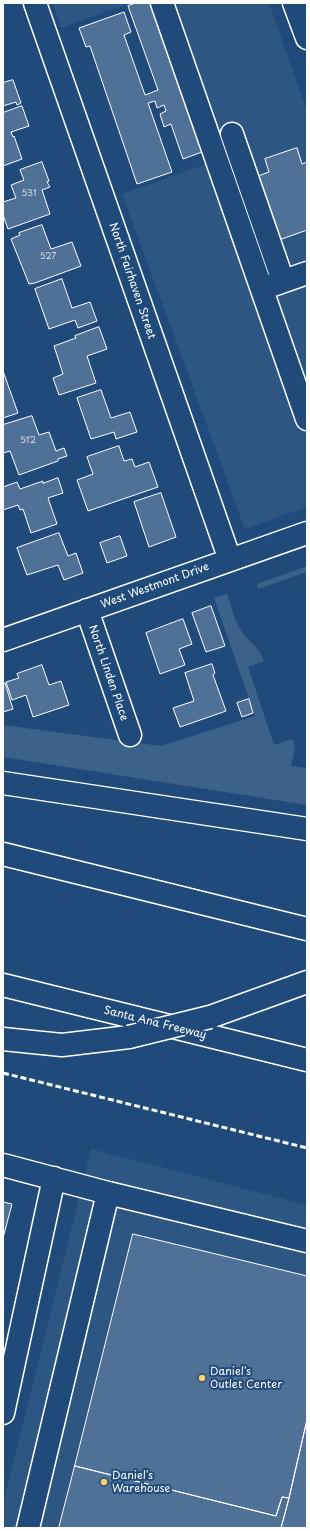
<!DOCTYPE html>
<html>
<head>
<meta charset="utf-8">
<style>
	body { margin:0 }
	#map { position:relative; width:310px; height:1531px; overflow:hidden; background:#1f4a7a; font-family:"Playpen Sans",sans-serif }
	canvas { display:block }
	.frame { position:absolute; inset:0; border:4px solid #fff; pointer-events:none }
</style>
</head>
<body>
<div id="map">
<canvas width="310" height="1531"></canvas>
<div class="frame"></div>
</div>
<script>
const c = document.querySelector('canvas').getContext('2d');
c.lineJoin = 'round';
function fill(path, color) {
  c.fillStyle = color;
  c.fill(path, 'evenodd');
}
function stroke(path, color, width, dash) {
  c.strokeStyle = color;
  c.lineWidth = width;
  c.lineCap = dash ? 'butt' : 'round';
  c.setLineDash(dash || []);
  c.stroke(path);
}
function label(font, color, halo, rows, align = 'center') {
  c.font = font + ' "Playpen Sans",sans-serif';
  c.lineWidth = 4;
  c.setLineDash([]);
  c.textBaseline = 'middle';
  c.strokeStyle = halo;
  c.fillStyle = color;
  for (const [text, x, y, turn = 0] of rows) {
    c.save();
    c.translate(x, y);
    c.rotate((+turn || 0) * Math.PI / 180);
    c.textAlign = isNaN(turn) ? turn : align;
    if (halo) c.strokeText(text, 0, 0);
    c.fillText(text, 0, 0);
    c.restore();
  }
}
fill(new Path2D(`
	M 53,3 L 130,3 L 61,28 Z
	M 158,3 L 269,3 L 307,111 L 307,507 L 245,529 L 122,194 L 212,162 Z
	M 91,1149 L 307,1205 L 307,1528 L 8,1528 L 3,1523 L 3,1505 Z`), '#2e5683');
fill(new Path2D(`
	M 307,566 L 307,572 L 258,589 L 257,584 Z
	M 227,594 C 231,605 234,619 240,629 C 248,642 259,646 264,661 L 248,667 L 274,745 L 292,739 L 295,747 L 291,766 L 307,768 L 307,805 L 3,757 L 3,725 L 161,746 L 255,716 L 214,598 Z`), '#3c618b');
const building = new Path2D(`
	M 136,3 L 150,3 L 202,152 L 183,159 L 171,124 L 164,127 L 160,114 L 166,111 L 164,105 L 157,108 L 155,101 L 148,103 L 172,172 L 137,184 L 90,46 L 86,47 L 79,28 L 124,12 L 131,32 L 124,35 L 145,95 L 158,90 L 128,6 Z
	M 13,80 L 21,103 L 17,105 L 16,102 L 3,106 L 3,83 Z
	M 22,106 L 29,126 L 11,132 L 13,137 L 14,136 L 22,159 L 3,166 L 3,113 Z
	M 297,148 L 302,164 L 307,162 L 307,230 L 279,240 L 258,176 L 269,172 L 265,159 Z
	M 42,162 L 49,181 L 47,182 L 50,187 L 42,190 L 50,214 L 8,229 L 3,215 L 3,202 L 16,198 L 11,185 L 24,180 L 20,170 Z
	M 42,225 L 51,249 L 72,242 L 81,266 L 35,283 L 29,284 L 11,239 L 20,235 L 19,233 Z
	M 62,279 L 72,308 L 90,302 L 97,321 L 78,328 L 75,320 L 49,329 L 35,289 Z
	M 99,327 L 107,349 L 87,356 L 96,383 L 59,395 L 53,378 L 63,374 L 54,346 L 76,338 L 75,336 Z
	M 3,371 L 18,413 L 3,418 Z
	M 101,390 L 111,418 L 130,412 L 137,432 L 116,439 L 114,432 L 91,439 L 77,398 Z
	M 32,416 L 39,435 L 49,432 L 56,451 L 64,448 L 67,456 L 58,459 L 58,461 L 19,475 L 10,451 L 3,453 L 3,425 Z
	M 119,446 L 124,461 L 132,459 L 135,467 L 149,462 L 158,487 L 88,511 L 77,480 L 93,474 L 87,457 Z
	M 58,478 L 63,493 L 48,498 L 57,524 L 31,533 L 23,509 L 20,510 L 18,505 L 3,510 L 3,487 L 17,482 L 20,489 L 43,481 L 43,483 Z
	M 161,493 L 176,537 L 149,547 L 134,502 Z
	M 59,533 L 68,556 L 76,553 L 83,573 L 64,580 L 58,565 L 27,575 L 17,548 Z
	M 120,536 L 127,556 L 107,563 L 100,543 Z
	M 211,606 L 225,646 L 206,652 L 192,613 Z
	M 183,619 L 192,644 L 179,649 L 185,665 L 160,674 L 146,633 Z
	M 212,664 L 215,673 L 213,675 L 226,711 L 180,727 L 173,708 L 194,701 L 185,673 Z
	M 42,665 L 49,685 L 61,681 L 69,705 L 33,717 L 26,695 L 12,700 L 6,682 L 19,678 L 17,674 Z
	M 3,683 L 5,683 L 13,709 L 3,712 Z
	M 249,699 L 253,713 L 242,717 L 237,703 Z
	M 3,1202 L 12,1204 L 3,1238 Z
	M 133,1234 L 307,1276 L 307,1420 L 289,1498 L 282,1497 L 276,1516 L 75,1466 Z
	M 307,1420 L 307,1528 L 281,1528 L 289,1498 Z
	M 75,1466 L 276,1516 L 282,1497 L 289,1498 L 281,1528 L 59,1528 Z`);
fill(building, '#507197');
stroke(building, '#fff', 1);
const minor = new Path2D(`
	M 35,3 L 230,560
	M 162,3 L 307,419
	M 232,134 L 283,281
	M 270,286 L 307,273
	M 87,610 L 130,735
	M 3,640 L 307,533
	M 3,1165 L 108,1193
	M 3,1413 L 54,1178
	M 28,1528 L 108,1193 L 307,1241`);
const major = new Path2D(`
	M 294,3 L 307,38`);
const highway = new Path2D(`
	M 3,783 L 307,829
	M 3,854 L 307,929
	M 3,985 L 307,1060
	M 210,1017 L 307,982
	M 3,1039 L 62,1045 L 129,1037`);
stroke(minor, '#fff', 25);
stroke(major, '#fff', 25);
stroke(highway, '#fff', 25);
stroke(minor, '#1f4a7a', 22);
stroke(major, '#1f4a7a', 22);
stroke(highway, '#1f4a7a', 22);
stroke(new Path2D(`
	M 3,1073 L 307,1148`), '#fff', 3, [6, 3]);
const highwayBridge = new Path2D(`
	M 129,1037 L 210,1017`);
stroke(highwayBridge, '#fff', 25, []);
stroke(highwayBridge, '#1f4a7a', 22);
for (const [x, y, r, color] of [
	[202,1378,4,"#ffd166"],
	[104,1482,4,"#ffd166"]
]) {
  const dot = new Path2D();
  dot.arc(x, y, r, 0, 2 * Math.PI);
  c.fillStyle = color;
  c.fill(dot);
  stroke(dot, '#1f4a7a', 1.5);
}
label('9px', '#d3dce5', null, [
	["531",29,194],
	["527",48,257],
	["512",28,441]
]);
label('11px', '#fff', '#1f4a7a', [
	["North Fairhaven Street",132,281,71],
	["West Westmont Drive",155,586,-20],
	["North Linden Place",108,673,71],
	["Santa Ana Freeway",155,1023,14]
]);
label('11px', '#fff', '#1f4a7a', [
	["Daniel's",210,1372],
	["Outlet Center",210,1385],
	["Daniel's",112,1476],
	["Warehouse",112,1489]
], 'left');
</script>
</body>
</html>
